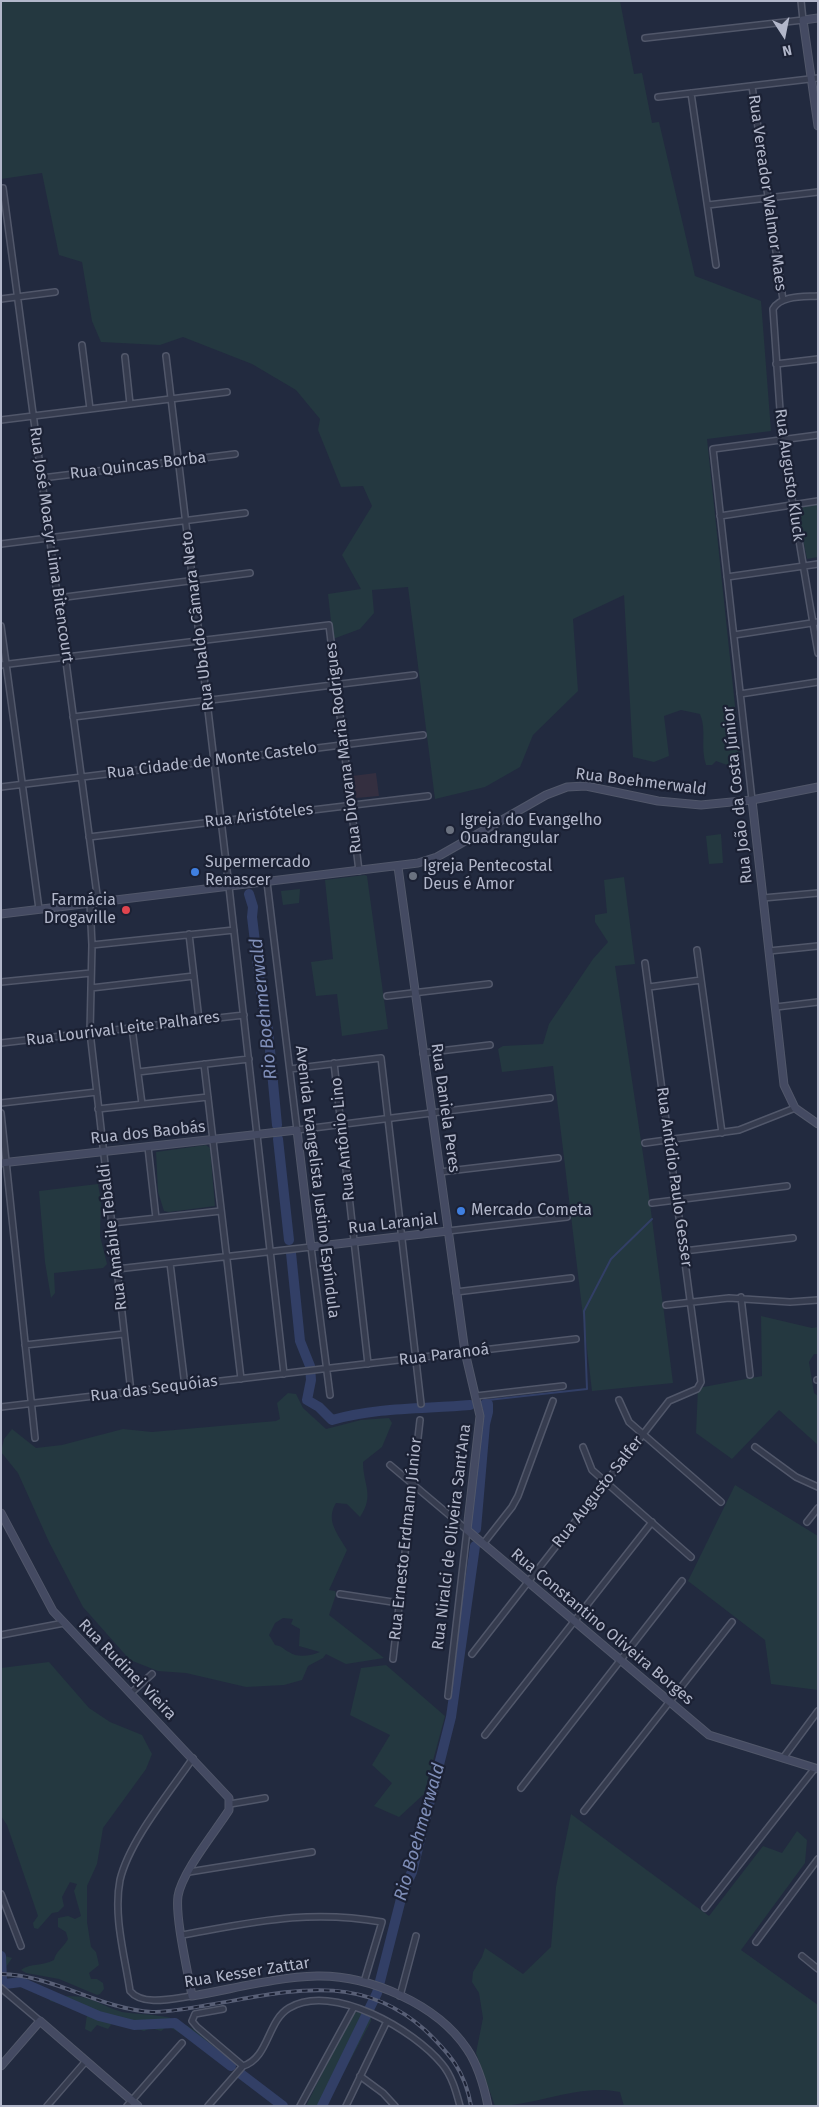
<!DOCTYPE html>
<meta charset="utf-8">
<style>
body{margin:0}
#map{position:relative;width:819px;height:2107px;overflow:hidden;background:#222a3f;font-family:"Fira Sans",sans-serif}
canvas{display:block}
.frame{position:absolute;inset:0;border:2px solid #b2b7ca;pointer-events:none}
.north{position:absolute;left:759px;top:10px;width:50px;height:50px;-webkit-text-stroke:4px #1b2134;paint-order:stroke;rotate:169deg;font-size:14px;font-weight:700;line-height:20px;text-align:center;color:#b2b7ca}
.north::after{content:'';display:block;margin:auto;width:18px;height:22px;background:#b2b7ca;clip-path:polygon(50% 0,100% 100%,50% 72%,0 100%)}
</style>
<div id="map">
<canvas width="819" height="2107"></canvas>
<div class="frame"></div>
<div class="north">N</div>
</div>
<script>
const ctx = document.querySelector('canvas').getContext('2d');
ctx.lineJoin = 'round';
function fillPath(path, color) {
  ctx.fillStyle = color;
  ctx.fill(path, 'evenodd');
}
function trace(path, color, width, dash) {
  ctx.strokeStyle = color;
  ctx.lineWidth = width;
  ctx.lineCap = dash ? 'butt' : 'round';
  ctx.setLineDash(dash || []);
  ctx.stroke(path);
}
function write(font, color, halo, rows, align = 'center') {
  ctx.font = font + ' "Fira Sans",sans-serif';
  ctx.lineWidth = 4.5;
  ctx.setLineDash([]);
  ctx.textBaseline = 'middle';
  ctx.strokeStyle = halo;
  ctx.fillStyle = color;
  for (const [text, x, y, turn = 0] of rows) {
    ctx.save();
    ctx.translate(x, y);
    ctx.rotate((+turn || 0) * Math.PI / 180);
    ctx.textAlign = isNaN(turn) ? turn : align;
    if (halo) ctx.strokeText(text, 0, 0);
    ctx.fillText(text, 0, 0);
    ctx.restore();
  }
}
const medical = new Path2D(`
 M 376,773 L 379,796 L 356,798 L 352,776 Z`);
const green = new Path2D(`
 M 1,1 L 620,1 L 634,74 L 642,73 L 652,123 L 659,122 L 695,276 L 761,301 L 771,431 L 707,439 L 741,763 L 727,765 L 716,761 L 712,765 L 706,765 C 700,747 707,730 700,714 L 681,710 L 664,716 L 669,756 L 654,762 L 633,757 L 624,595 L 573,619 L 578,691 L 533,735 L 520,767 L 485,787 L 435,799 L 408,587 L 372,590 L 374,613 L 360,629 L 333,639 L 328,594 L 361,589 L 342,555 L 372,506 L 363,486 L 341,487 L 318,430 L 320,419 L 296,390 L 252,364 L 183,337 L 160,345 L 101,342 L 92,321 L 82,262 L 59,255 L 42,173 L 1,179 Z
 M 818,504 L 818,557 L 807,559 L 796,506 Z
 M 721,834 L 723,863 L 709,864 L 706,836 Z
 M 365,875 L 367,876 L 388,1029 L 342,1036 L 337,994 L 316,996 L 311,962 L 333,959 L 325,880 Z
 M 624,877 L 635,964 L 615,966 L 648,1188 L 673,1383 L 592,1391 L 553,1066 L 502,1072 L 498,1049 L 503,1046 L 543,1044 L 549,1024 L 593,959 L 608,942 L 595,922 L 595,915 L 607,913 L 604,880 Z
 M 300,889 L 299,903 L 283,905 L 281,891 Z
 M 206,1145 L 210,1148 L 215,1206 L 169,1212 L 164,1211 L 158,1192 L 156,1152 Z
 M 98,1184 L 101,1201 L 100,1236 L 107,1264 L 103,1268 L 54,1273 L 55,1293 L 51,1298 L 45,1262 L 39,1191 Z
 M 761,1316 L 812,1328 L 818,1327 L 818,1354 L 814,1354 L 809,1362 L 814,1393 L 818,1396 L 818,1445 L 779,1410 L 732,1459 L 696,1433 L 698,1388 L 762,1376 Z
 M 288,1393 L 296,1394 L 303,1408 L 326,1429 L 361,1420 L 389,1418 L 392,1423 L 382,1447 L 363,1462 C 363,1485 375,1495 360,1517 L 347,1504 L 336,1503 C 325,1521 338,1534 347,1550 L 329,1590 L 335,1591 L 336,1594 L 329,1615 L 384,1658 L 346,1664 L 326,1654 L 323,1658 L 308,1666 L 302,1680 L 284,1685 L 246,1687 L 186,1673 L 158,1671 L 130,1660 L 83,1607 L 49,1542 L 18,1473 L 1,1452 L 4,1439 L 12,1429 L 36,1448 L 62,1445 L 123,1429 L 152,1432 L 276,1421 L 280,1419 L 277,1403 ZM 283,1618 L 293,1619 L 291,1624 L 300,1629 L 299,1646 L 320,1652 C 311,1656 297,1658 289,1652 C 283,1649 282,1646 275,1645 L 269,1635 L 275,1623 Z
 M 735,1485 L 818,1536 L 818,1690 L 771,1684 L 765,1640 L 688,1581 Z
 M 49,1662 L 89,1708 L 110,1722 L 142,1735 L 152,1754 L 146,1769 L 103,1828 L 97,1864 L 87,1886 L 87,1922 L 91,1947 L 96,1952 L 99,1965 L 89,1973 L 91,1979 L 97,1979 L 103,1983 L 104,1989 L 100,1994 L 97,1995 L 59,1979 L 26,1973 L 21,1970 C 30,1963 44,1966 54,1960 C 56,1951 64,1947 68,1939 L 66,1932 L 58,1927 L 58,1918 L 68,1916 L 75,1919 L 81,1916 L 74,1891 L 77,1884 L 70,1882 L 62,1897 L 64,1906 L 58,1912 L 52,1913 L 38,1929 L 34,1928 L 33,1923 L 38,1916 L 7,1825 L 1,1816 L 1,1668 Z
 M 386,1665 L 445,1716 L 424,1794 L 399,1817 L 374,1806 L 392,1783 L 372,1765 L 390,1735 L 350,1715 L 361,1668 Z
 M 571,1814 L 709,1916 L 763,1846 L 782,1853 L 797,1831 L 807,1840 L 805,1863 L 741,1950 L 818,2005 L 818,2106 L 624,2106 L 620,2092 C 579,2083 537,2106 495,2106 L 476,2053 L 483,2018 L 479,1993 L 472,1982 L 473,1972 L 482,1957 L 485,1948 L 523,1974 L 551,1947 L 556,1887 Z
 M 5,1956 L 12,1958 L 4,1970 L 1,1970 L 1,1957 Z
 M 56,1994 C 65,1998 73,1995 82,1997 C 96,2000 108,2008 122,2012 C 135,2014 147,2014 160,2016 C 186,2018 213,2044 230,2062 L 225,2064 L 200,2045 L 168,2026 L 161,2031 L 151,2028 L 144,2031 L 113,2022 L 108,2029 L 97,2025 L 91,2032 L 85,2029 L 87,2015 L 79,2010 L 73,2010 L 68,2006 L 50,2001 L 50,1997 Z
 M 358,2012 L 371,2018 L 371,2021 L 326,2106 L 306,2106 L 352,2013 Z`);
const stream = new Path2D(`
 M 488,1404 L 488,1400 L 587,1389 L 584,1311 L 611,1259 L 652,1219
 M 1,1979 L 2,1980`);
const river = new Path2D(`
 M 249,894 L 253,907 L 252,917 L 264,1016 L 268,1029 L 277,1125
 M 278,1139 L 289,1240
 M 291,1253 L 300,1341 L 310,1366 L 311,1380 L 307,1400 L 319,1407 L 332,1420 C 377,1407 424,1409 470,1405
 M 476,1529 L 485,1424 L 488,1412 L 488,1404 L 485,1404
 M 1,1956 L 2,1980 L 5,1984 L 21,1982 L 99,2016 L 134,2025 L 175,2023 L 231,2066
 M 241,2074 L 283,2106
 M 322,2106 L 377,1993 L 403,1891 L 412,1872 L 451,1717 L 475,1546`);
const street = new Path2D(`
 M 645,38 L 803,20 L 801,1
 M 752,86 L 783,300
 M 691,93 L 716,265
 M 658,97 L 818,78
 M 3,188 L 98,902
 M 708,205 L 818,192
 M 818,296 C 804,297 781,295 773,309 L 782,439 L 818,653
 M 1,299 L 55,292
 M 82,345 L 90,409
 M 166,356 L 229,887 L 284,1374
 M 125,357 L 130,404
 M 776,364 L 818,359
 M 1,420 L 227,392
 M 42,478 L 235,454
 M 720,516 L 818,501
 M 1,544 L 245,513
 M 727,577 L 818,564
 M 58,598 L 250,573
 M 1,626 L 39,909
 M 734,635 L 818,622
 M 1,665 L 329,625 L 359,871
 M 740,694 L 818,682
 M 73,717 L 414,675
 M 1,787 L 423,735
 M 752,800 L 713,449 L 818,435
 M 89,837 L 428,796
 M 267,882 L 297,1130 L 550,1098
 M 763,898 L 818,893
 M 90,903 L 92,945 L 90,1032 L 131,1392
 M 189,934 L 199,1020
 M 92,945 L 234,930
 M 697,950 L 722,1133
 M 769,951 L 818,946
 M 1,982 L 91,973
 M 649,987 L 701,980
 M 91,988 L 194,976
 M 387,996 L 489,984
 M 776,1007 L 818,1002
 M 132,1028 L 142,1104
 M 1,1043 L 244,1015
 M 423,1053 L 490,1045
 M 334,1063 L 368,1364
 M 204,1064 L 241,1379
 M 290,1069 L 381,1058 L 421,1404
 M 138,1072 L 249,1059
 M 1,1103 L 97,1092
 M 98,1109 L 208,1097
 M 1,1113 L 35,1438
 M 645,1143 L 739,1130 L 795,1108
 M 148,1147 L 156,1218
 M 440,1172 L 558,1158
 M 652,1203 L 787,1186
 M 112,1223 L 221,1211
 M 448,1231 L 567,1217
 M 684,1251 L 793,1238
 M 170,1263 L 185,1386
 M 117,1269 L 311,1247 L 330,1395
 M 456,1292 L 571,1278
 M 741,1297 L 750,1375
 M 666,1305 L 729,1298 L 790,1302 L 818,1300
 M 25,1345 L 124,1334
 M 817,1380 L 818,1380
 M 476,1396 L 563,1386
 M 619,1400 L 629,1422 L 721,1502
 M 1,1407 L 576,1339
 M 583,1447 L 592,1470 L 691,1557
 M 755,1447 L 796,1477 L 818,1487
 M 390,1465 L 467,1530 L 448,1696
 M 807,1522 L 818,1508
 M 483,1544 L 512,1507 L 518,1496 L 553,1401
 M 340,1594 L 399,1603
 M 1,1635 L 64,1623
 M 472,1654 L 669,1401 L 697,1389 L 701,1382 L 645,963
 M 393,1659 L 420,1420
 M 131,1693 L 152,1674
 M 485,1735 L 652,1522
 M 783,1758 L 818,1711
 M 521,1788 L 682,1581
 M 230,1804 L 265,1798
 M 584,1811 L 732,1622
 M 189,1872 L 312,1852
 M 1,1894 L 21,1946
 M 705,1908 L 815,1768
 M 182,1935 C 255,1922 308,1909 382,1922 L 364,1982
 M 756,1942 L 818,1859
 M 802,1956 L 818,1969
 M 1,1988 L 40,2021
 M 192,1996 C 175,1998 143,2007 130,1991 C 125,1957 113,1916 120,1880 C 129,1841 170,1792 193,1758
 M 400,1996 L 416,1936
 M 223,2009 L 195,2014 L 192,2021 L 197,2027 L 243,2066
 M 243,2066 C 269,2058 267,2021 289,2008 C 333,1982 414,2030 442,2064 C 452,2076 456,2091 460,2106
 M 360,2076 L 383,2093 L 395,2106
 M 47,2106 L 86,2061
 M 127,2106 L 182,2043
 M 208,2106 L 243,2066
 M 300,2106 L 354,2007
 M 346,2106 L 387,2021`);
const secondary = new Path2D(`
 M 818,18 L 803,20 L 818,126
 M 752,800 L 784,1085 L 795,1108 L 818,1124
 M 398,867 L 465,1352 L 480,1416 L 467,1530 L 709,1735 L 818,1769
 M 1,914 L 418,863 L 437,857 L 546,795 L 567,787 L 586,786 L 658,801 L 701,805 L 752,800 L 818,787
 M 1,1163 L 297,1130 L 311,1247 L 448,1231
 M 1,1513 L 53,1611 L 229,1798 L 229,1810 C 215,1832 182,1872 178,1896 C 175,1918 188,1972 192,1996 C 233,1989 276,1977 317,1976 C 369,1975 437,2004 467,2049 C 478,2065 484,2086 488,2106
 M 1,2066 L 40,2021 L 138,2106`);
const rail = new Path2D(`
 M 1,1974 C 53,1975 100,2009 152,2012 C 171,2012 190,2008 208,2005 C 287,1992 358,1970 425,2030 C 450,2054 465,2071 471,2106`);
const markers = [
 [450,830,5,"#6b7280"],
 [195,872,5,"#3f7fe0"],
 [413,876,5,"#6b7280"],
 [126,910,5,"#e0444e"],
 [461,1211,5,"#3f7fe0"]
];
const streetNames = [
 ["Rua Vereador Walmor Maes",767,193,82],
 ["Rua Quincas Borba",138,466,-7],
 ["Rua Augusto Kluck",789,475,82],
 ["Rua José Moacyr Lima Bitencourt",51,545,82],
 ["Rua Ubaldo Câmara Neto",198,621,-97],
 ["Rua Diovana Maria Rodrigues",344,748,-97],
 ["Rua Cidade de Monte Castelo",212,761,-7],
 ["Rua Boehmerwald",641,782,7],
 ["Rua João da Costa Júnior",738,795,-96],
 ["Rua Aristóteles",259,816,-7],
 ["Rua Lourival Leite Palhares",123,1029,-7],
 ["Rua Daniela Peres",445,1108,82],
 ["Rua dos Baobás",148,1133,-6],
 ["Rua Antônio Lino",343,1139,-96],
 ["Rua Antídio Paulo Gesser",674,1177,82],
 ["Avenida Evangelista Justino Espíndula",317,1182,83],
 ["Rua Laranjal",393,1224,-6],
 ["Rua Amábile Tebaldi",113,1237,-97],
 ["Rua Paranoá",444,1355,-7],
 ["Rua das Sequóias",154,1389,-7],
 ["Rua Augusto Salfer",598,1492,-52],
 ["Rua Niralci de Oliveira Sant'Ana",452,1537,-83],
 ["Rua Ernesto Erdmann Júnior",406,1539,-84],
 ["Rua Constantino Oliveira Borges",602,1627,40],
 ["Rua Rudinei Vieira",127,1670,46],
 ["Rua Kesser Zattar",247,1973,-9]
];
const poiNames = [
 ["Igreja do Evangelho",460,821],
 ["Quadrangular",460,839],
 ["Supermercado",205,863],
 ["Renascer",205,881],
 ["Igreja Pentecostal",423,867],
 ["Deus é Amor",423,885],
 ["Farmácia",116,901,"right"],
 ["Drogaville",116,919,"right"],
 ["Mercado Cometa",471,1211]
];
const waterNames = [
 ["Rio Boehmerwald",264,1009,-96],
 ["Rio Boehmerwald",420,1832,-74]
];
fillPath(medical, '#342f40');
fillPath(green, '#243840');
trace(stream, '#323f66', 2);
trace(river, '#323f66', 10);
trace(street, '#51576a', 8);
trace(secondary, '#51576a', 9);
trace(street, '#363c4f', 5);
trace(secondary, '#444a62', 7);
trace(rail, '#585f76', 4);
trace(rail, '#1b2134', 2, [5.5]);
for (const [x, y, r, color] of markers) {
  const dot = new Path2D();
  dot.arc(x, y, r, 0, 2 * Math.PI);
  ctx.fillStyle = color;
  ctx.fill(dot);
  trace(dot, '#1b2134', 2);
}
write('16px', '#b2b7ca', '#1b2134', streetNames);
write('16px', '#b2b7ca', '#1b2134', poiNames, 'left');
write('italic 18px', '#7f8eb8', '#1b2134', waterNames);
</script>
